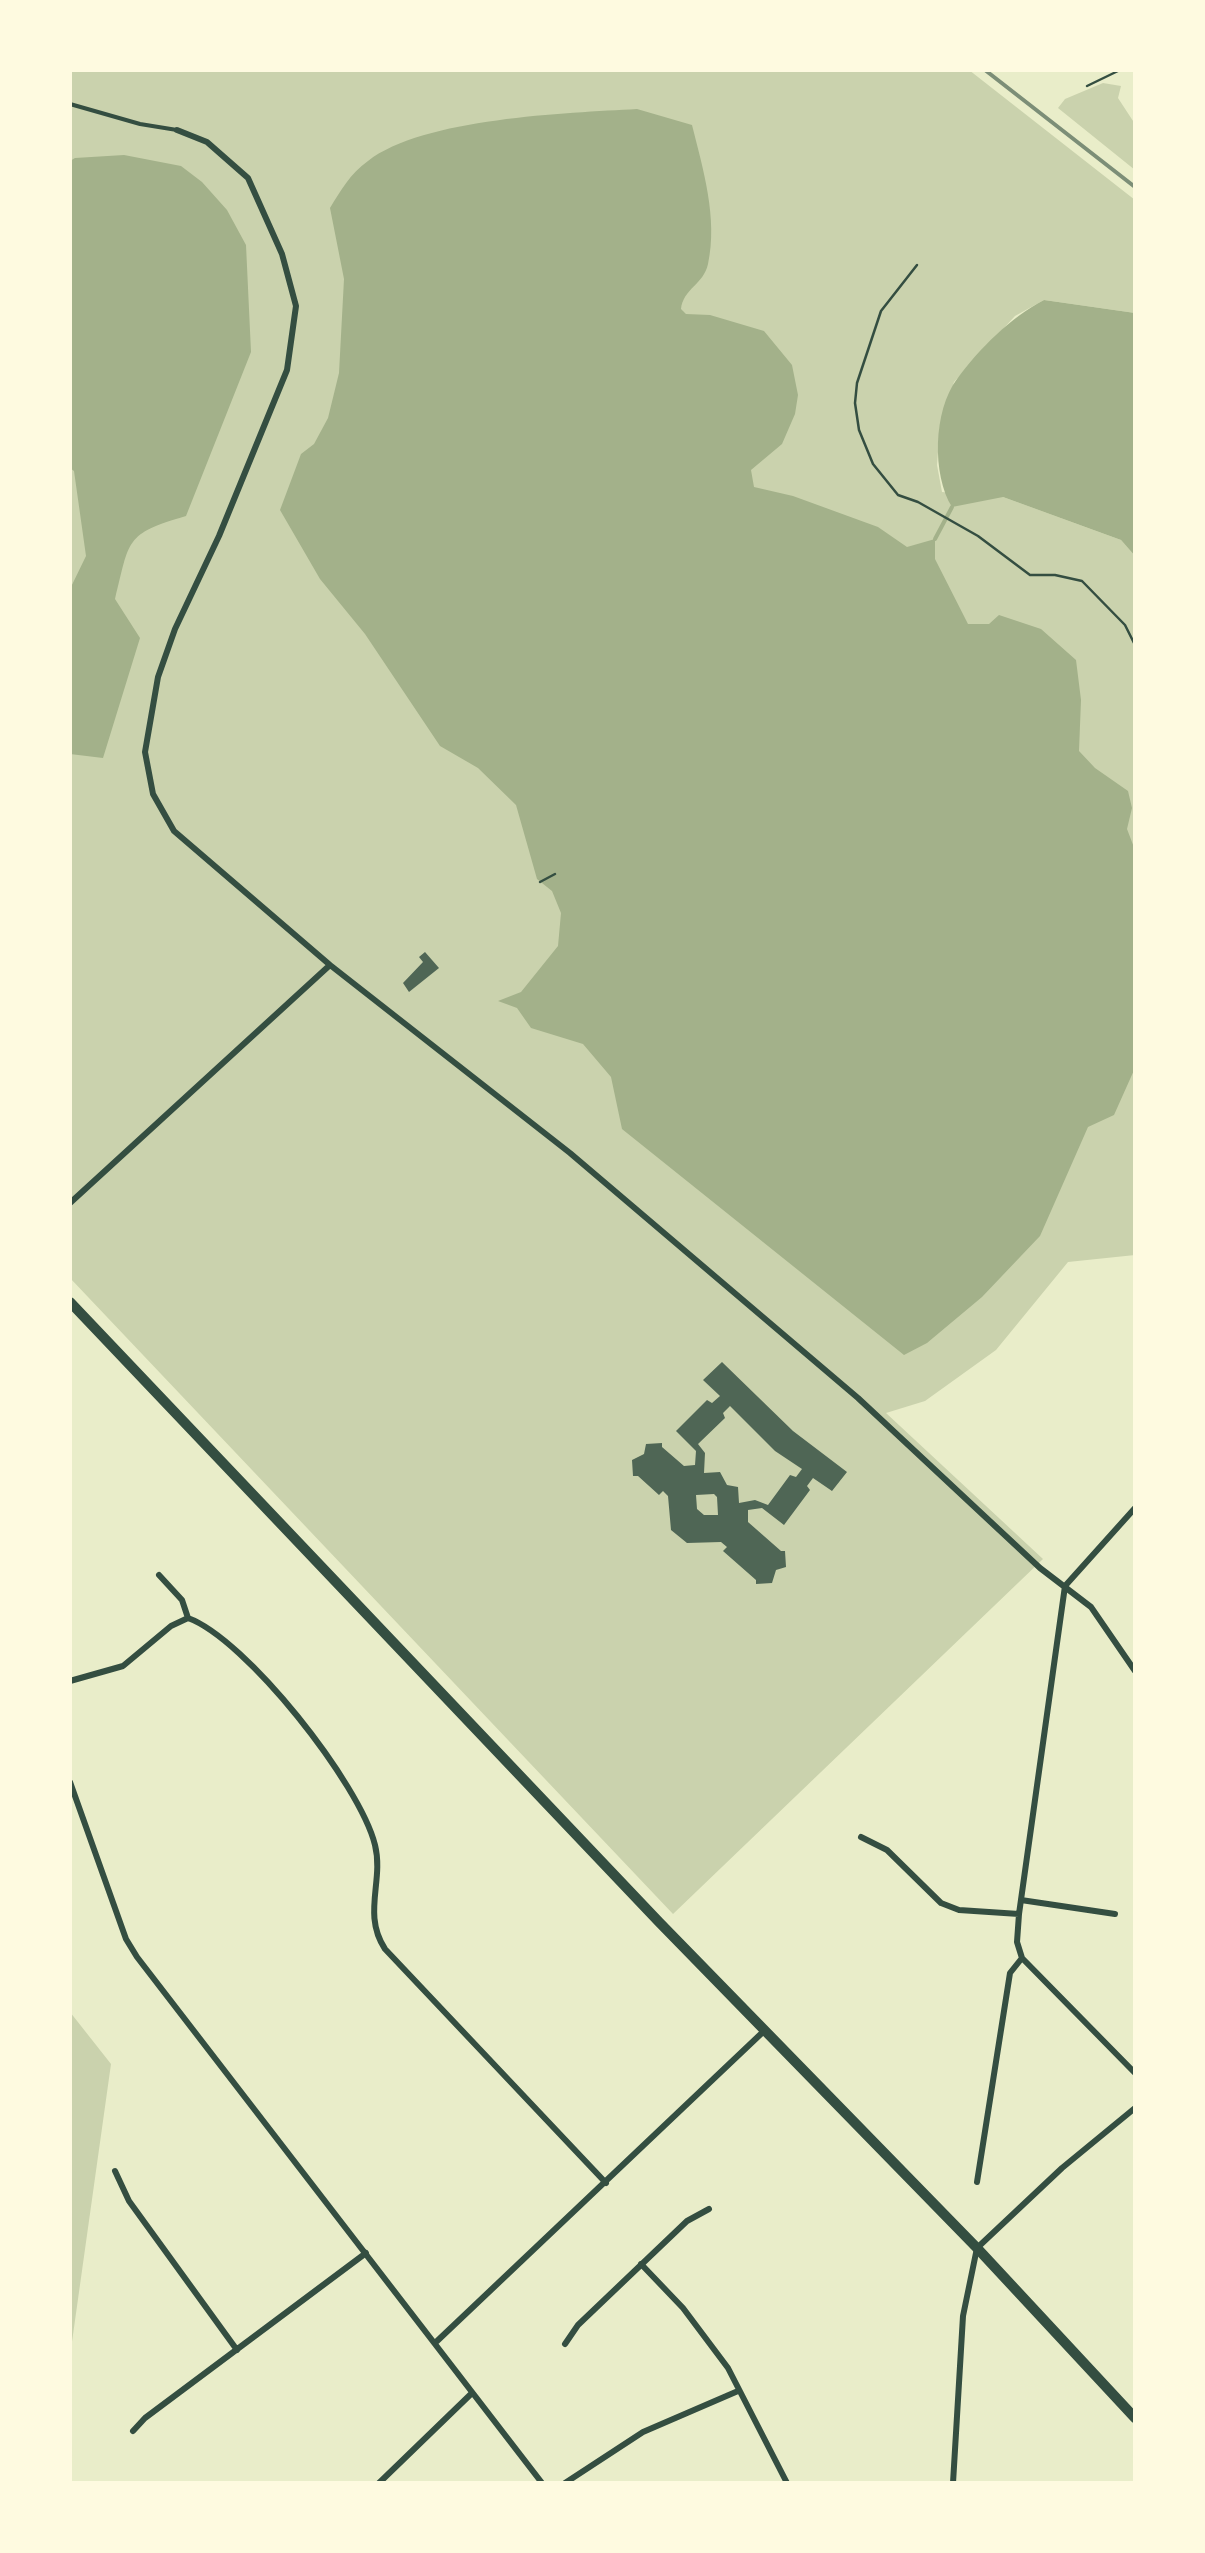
<!DOCTYPE html>
<style>
body{margin:0}
#map{position:relative;width:1205px;height:2553px;overflow:hidden;background:#e9edc9;font-family:"Public Sans",sans-serif}
canvas{display:block}
.frame{position:absolute;inset:0;border:72px solid #fefae0;pointer-events:none}
</style>
<div id="map">
<canvas width="1205" height="2553"></canvas>
<div class="frame"></div>
</div>
<script>
const ctx = document.querySelector('canvas').getContext('2d');
ctx.lineJoin = 'round';
function fillPath(path, color) {
  ctx.fillStyle = color;
  ctx.fill(path, 'evenodd');
}
function trace(path, color, width, dash) {
  ctx.strokeStyle = color;
  ctx.lineWidth = width;
  ctx.lineCap = dash ? 'butt' : 'round';
  ctx.setLineDash(dash || []);
  ctx.stroke(path);
}
const green = new Path2D(`
 M 70,70 L 969,70 L 1135,200 L 1135,313 L 1044,300 L 1015,316 L 954,382 L 940,425 L 937,465 L 942,492 L 1003,497 L 1121,540 L 1135,556 L 1135,1255 L 1068,1262 L 996,1350 L 925,1401 L 886,1413 L 1043,1559 L 673,1914 L 70,1278 Z
 M 1103,83 L 1121,86 L 1118,98 L 1135,124 L 1135,170 L 1058,108 L 1065,99 Z
 M 70,2012 L 111,2064 L 70,2356 Z`);
const water = new Path2D(`
 M 637,109 L 692,125 C 703,169 718,218 708,264 C 704,284 683,289 681,309 L 686,314 L 710,315 L 764,331 L 792,365 L 798,395 L 795,414 L 782,444 L 751,470 L 754,487 L 793,496 L 878,527 L 907,547 L 935,539 L 935,559 L 968,624 L 989,624 L 999,615 L 1041,629 L 1076,660 L 1081,700 L 1079,751 L 1095,768 L 1128,791 L 1132,808 L 1127,829 L 1135,850 L 1135,1068 L 1114,1115 L 1088,1127 L 1040,1236 L 982,1297 L 927,1343 L 904,1355 L 622,1129 L 611,1077 L 583,1044 L 531,1028 L 517,1008 L 498,1001 L 521,992 L 558,946 L 561,913 L 552,891 L 537,879 L 516,805 L 478,768 L 440,746 L 365,634 L 320,579 L 280,510 L 301,454 L 314,444 L 328,418 L 339,373 L 344,279 L 330,208 C 341,190 350,174 368,161 C 423,118 567,113 637,109 Z
 M 124,155 L 181,166 L 202,182 L 227,210 L 246,245 L 251,352 L 186,516 C 124,534 130,540 115,599 L 140,638 L 103,758 L 70,754 L 70,589 L 86,556 L 74,471 L 70,468 L 70,161 L 75,158 Z
 M 1044,300 L 1135,313 L 1135,556 L 1121,540 L 1003,497 L 952,507 C 932,475 933,411 957,379 C 980,348 1010,318 1044,300 Z`);
const stream = new Path2D(`
 M 935,539 L 952,507`);
const building = new Path2D(`
 M 425,952 L 439,968 L 409,992 L 403,983 L 423,962 L 419,957 Z
 M 722,1362 L 793,1431 L 847,1472 L 832,1491 L 813,1478 L 807,1486 L 810,1490 L 784,1525 L 762,1508 L 748,1510 L 748,1522 L 781,1551 L 785,1551 L 786,1567 L 776,1570 L 772,1583 L 756,1584 L 756,1580 L 723,1551 L 727,1547 L 721,1542 L 687,1543 L 671,1530 L 668,1496 L 663,1491 L 659,1495 L 638,1476 L 633,1476 L 632,1460 L 644,1454 L 646,1444 L 662,1443 L 662,1447 L 684,1466 L 695,1465 L 696,1451 L 676,1431 L 707,1400 L 712,1403 L 720,1396 L 703,1380 ZM 730,1406 L 775,1451 L 802,1469 L 796,1477 L 790,1475 L 768,1505 L 755,1500 L 739,1503 L 738,1487 L 727,1485 L 720,1472 L 704,1473 L 705,1453 L 698,1444 L 725,1418 L 723,1413 ZM 714,1494 L 717,1497 L 718,1515 L 704,1515 L 697,1509 L 696,1495 Z`);
const path = new Path2D(`
 M 1087,86 L 1120,70
 M 917,265 L 881,311 L 857,383 L 855,403 L 859,430 L 873,464 L 898,495 L 918,502 L 978,536 L 1030,575 L 1055,575 L 1082,581 L 1125,625 L 1135,645
 M 540,882 L 555,874`);
const service = new Path2D(`
 M 70,104 L 140,124 L 177,130`);
const minor = new Path2D(`
 M 177,130 L 207,142 L 248,178 L 282,254 L 296,306 L 287,370 L 219,536 L 175,629 L 158,677 L 145,752 L 153,794 L 174,831 L 330,965 L 570,1153 L 858,1398 L 1040,1568 L 1091,1607 L 1135,1671
 M 70,1203 L 330,965
 M 159,1575 L 182,1600 L 188,1618
 M 70,1681 L 123,1666 L 171,1626 L 188,1618 C 246,1639 360,1784 375,1845 C 384,1881 362,1914 385,1949 L 606,2183
 M 70,1782 L 126,1939 L 137,1957 L 542,2483
 M 861,1837 L 887,1850 L 941,1903 L 959,1910 L 1019,1914
 M 1021,1900 L 1115,1914
 M 1022,1958 L 1135,2073
 M 115,2171 L 129,2201 L 237,2350
 M 977,2182 L 1010,1973 L 1022,1958 L 1017,1942 L 1019,1914 L 1065,1586 L 1135,1508
 M 641,2264 L 683,2308 L 728,2368 L 787,2483
 M 435,2343 L 764,2031
 M 565,2344 L 578,2325 L 687,2221 L 709,2209
 M 133,2431 L 145,2418 L 366,2253
 M 379,2483 L 472,2393
 M 565,2483 L 643,2432 L 738,2391
 M 953,2483 L 963,2316 L 977,2248 L 1062,2168 L 1135,2108`);
const secondary = new Path2D(`
 M 70,1302 L 659,1922 L 977,2248 L 1135,2418`);
const rail = new Path2D(`
 M 985,70 L 1135,187`);
fillPath(green, '#cad2ad');
fillPath(water, '#a3b18a');
trace(stream, '#a3b18a', 4);
fillPath(building, '#4f6655');
trace(path, '#344e41', 2.5);
trace(service, '#344e41', 4);
trace(minor, '#344e41', 6);
trace(secondary, '#344e41', 10);
trace(rail, '#7c8e77', 4);
</script>
